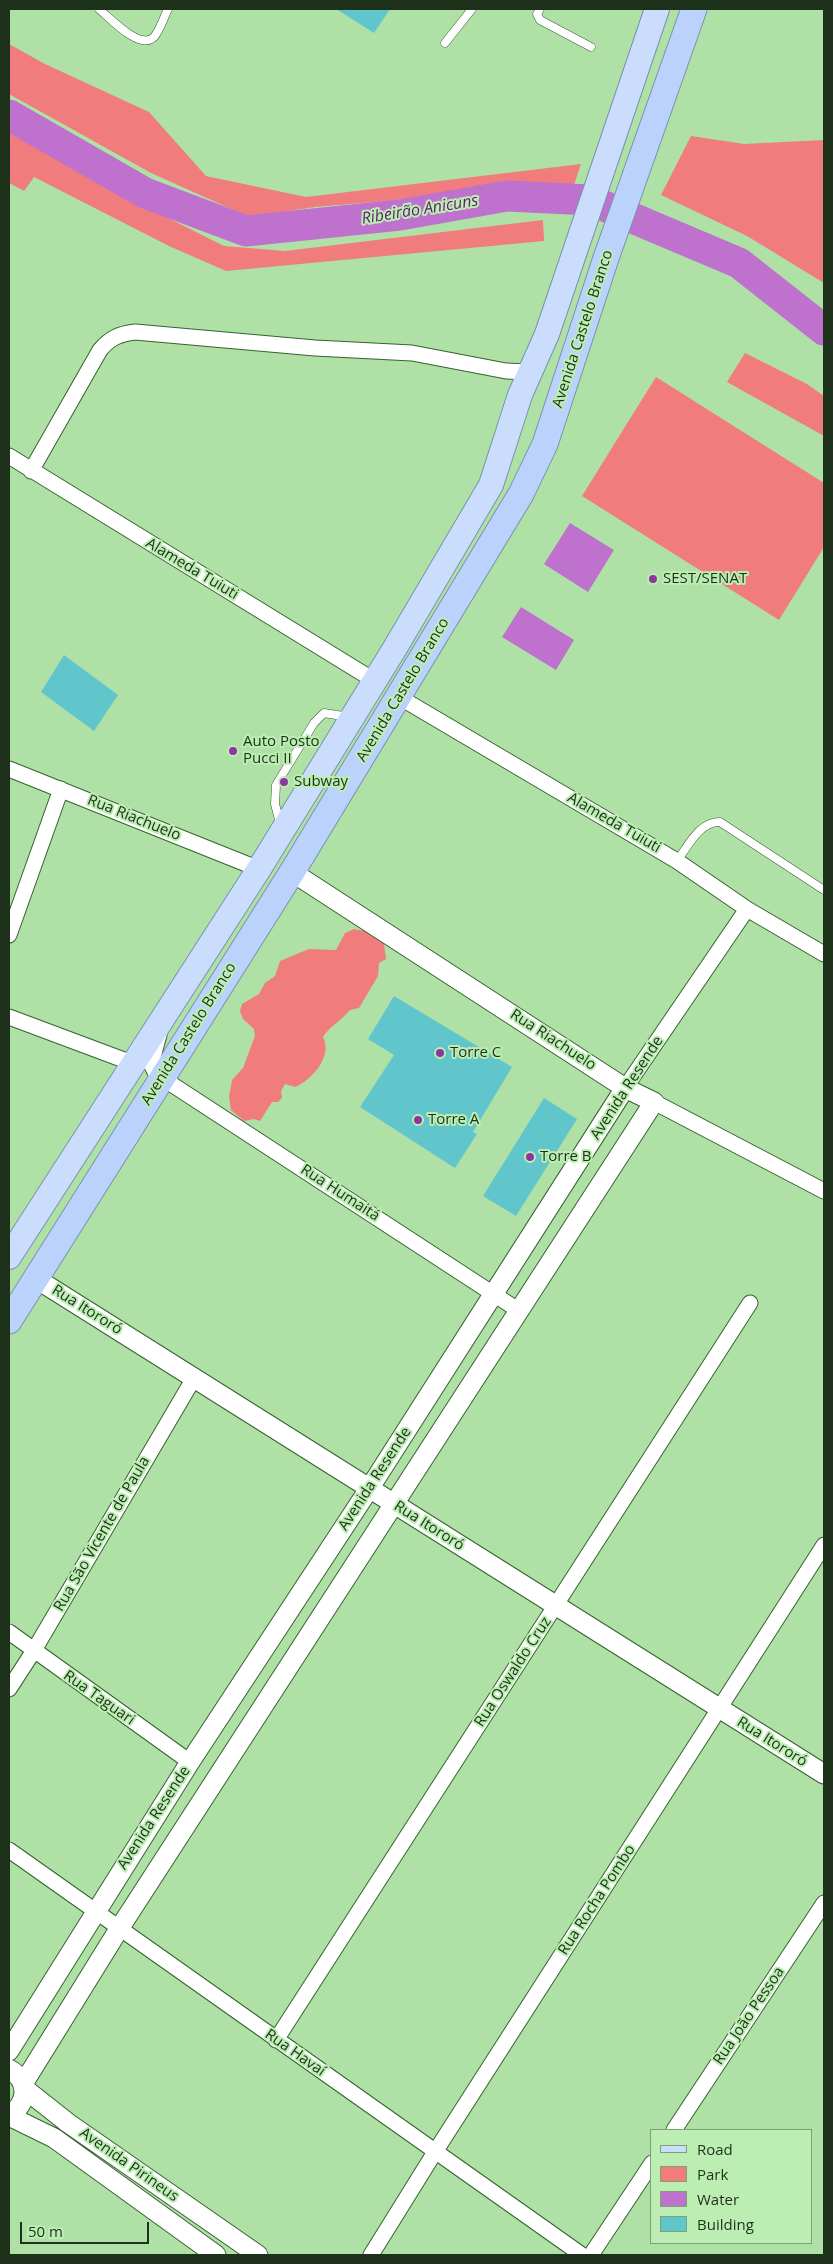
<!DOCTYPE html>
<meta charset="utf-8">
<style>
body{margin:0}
#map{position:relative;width:833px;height:2264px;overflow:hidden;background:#afe1a7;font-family:"Open Sans",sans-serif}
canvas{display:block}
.frame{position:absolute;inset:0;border:10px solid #1d3019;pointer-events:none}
.legend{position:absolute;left:650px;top:2129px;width:162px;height:115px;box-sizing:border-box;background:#bceeb3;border:1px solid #7ca275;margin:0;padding:6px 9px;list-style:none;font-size:15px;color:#1d3019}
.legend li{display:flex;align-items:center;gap:10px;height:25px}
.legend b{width:25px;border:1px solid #7ca275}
.scale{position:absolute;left:20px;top:2222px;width:129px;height:22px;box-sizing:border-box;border:2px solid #1d3019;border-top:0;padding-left:6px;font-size:15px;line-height:18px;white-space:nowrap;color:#1d3019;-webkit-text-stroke:4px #bceeb3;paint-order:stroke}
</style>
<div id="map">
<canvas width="833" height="2264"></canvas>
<div class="frame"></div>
<ul class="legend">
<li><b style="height:6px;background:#cbddfd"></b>Road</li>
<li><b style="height:14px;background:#f07c7d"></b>Park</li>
<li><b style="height:14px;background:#be72cd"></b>Water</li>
<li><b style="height:14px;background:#61c5cc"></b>Building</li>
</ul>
<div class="scale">50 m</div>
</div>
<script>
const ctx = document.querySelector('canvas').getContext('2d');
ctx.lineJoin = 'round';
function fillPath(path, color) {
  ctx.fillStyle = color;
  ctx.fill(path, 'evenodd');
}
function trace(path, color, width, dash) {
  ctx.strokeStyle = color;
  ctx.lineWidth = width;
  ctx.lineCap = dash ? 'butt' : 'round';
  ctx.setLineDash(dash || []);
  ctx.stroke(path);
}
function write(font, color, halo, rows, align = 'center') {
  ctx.font = font + ' "Open Sans",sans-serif';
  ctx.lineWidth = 4;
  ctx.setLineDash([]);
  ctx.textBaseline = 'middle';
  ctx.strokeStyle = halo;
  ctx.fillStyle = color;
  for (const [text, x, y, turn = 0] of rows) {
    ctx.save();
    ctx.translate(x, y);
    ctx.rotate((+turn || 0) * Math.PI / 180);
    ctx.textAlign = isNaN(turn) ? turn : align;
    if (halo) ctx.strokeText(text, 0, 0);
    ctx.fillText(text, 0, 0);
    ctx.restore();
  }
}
const green = new Path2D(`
 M 9,44 L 45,64 L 149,112 L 206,176 L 306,197 L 581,164 L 574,185 L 315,207 L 249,217 L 151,173 L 9,94 Z
 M 9,127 L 132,200 L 224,246 L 285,251 L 543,220 L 544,241 L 226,271 L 169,246 L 34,177 L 24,191 L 9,183 Z
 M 691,136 L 744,144 L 824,140 L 824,283 L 747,236 L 661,195 Z
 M 745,353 L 807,384 L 824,396 L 824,436 L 727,382 Z
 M 656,377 L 824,483 L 824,547 L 779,620 L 582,496 Z
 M 354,929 L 370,932 L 384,944 L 386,959 L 379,963 L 378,976 L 359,1008 L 350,1010 C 342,1020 330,1026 323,1037 C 333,1056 312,1080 295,1087 L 285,1084 L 281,1091 L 282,1098 L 278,1102 L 272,1102 L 260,1121 L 254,1119 L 244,1121 L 231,1110 L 229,1097 L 232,1080 L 243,1068 L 255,1036 L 254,1029 L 243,1019 L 240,1011 L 242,1004 L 259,994 L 265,983 L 275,976 L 280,961 L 309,949 L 336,950 L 345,933 Z`);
const water = new Path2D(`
 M 570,523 L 614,550 L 588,592 L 544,564 Z
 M 521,607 L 574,640 L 556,670 L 502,637 Z`);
const river = new Path2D(`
 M 9,115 L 145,193 L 246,231 L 400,215 L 507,196 L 590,200 L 739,263 L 824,330`);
const building = new Path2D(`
 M 336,9 L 390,9 L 374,33 Z
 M 64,655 L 118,695 L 94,731 L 41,692 Z
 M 394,996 L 512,1067 L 473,1132 L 477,1134 L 455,1168 L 360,1107 L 394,1055 L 368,1039 Z
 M 544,1098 L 577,1119 L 516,1216 L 483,1196 Z`);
const service = new Path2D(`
 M 99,9 C 110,18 140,51 154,37 C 160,30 164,17 168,9
 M 540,9 L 537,14 L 540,20 L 591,47
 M 445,43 L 472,9
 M 280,823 L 275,804 L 276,785 L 314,723 L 324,713 L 349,717
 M 677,861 C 688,846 700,821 720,822 L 824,890`);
const minor = new Path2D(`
 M 9,456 L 375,681
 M 31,471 L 100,350 C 110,338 119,334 135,332 L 315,348 L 412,353 L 506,371 L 530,372
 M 399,697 L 677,861 L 747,909 L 824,954
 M 9,769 L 259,869
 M 9,935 L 61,789
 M 9,1017 L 132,1063
 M 159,1035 L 151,1064 L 156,1074 L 518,1310
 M 625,1088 L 747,909
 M 654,1102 L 824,1191
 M 9,1632 L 190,1762
 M 9,1689 L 33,1652 L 194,1378
 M 9,1850 L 582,2255
 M 276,2040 L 750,1303
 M 674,2130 L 824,1903
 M 371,2255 L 435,2152 L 824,1545
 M 591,2255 L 652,2163`);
const tertiary = new Path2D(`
 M 35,1278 L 824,1774
 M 9,2051 L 190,1762 L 369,1489 L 625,1088
 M 9,2069 C 30,2081 28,2103 9,2116
 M 23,2084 L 119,1929 L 654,1102 L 625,1088 L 292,872
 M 25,2089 L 68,2123 L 258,2255
 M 9,2116 L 54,2138 L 216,2255`);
const primary = new Path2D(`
 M 9,1257 L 259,869 L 395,648 L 491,485 L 520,395 L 547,334 L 657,9`);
const trunk = new Path2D(`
 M 9,1321 L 292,872 L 521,494 L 545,444 L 606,258 L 694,9`);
const markers = [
 [653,579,5,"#8f35a0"],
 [233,751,5,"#8f35a0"],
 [284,782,5,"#8f35a0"],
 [440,1053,5,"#8f35a0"],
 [418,1120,5,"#8f35a0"],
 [530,1157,5,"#8f35a0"]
];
const streetNames = [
 ["Avenida Castelo Branco",583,329,-72],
 ["Alameda Tuiuti",192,569,31],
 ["Avenida Castelo Branco",403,690,-59],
 ["Rua Riachuelo",134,818,22],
 ["Alameda Tuiuti",614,823,30],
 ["Avenida Castelo Branco",189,1034,-58],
 ["Rua Riachuelo",553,1040,33],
 ["Avenida Resende",627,1088,-57],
 ["Rua Humaitá",340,1193,33],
 ["Rua Itororó",87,1310,32],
 ["Avenida Resende",375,1479,-57],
 ["Rua Itororó",429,1526,32],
 ["Rua São Vicente de Paula",102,1534,-60],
 ["Rua Oswaldo Cruz",513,1672,-57],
 ["Rua Taguari",99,1698,35],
 ["Rua Itororó",772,1742,32],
 ["Avenida Resende",154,1818,-57],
 ["Rua Rocha Pombo",597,1900,-57],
 ["Rua João Pessoa",749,2016,-56],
 ["Rua Havaí",295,2053,35],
 ["Avenida Pirineus",129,2165,35]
];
const poiNames = [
 ["SEST/SENAT",663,579],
 ["Auto Posto",243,742],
 ["Pucci II",243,759],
 ["Subway",294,782],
 ["Torre C",450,1053],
 ["Torre A",428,1120],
 ["Torre B",540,1157]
];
const waterNames = [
 ["Ribeirão Anicuns",420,210,-9]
];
fillPath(green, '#f07c7d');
fillPath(water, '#be72cd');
trace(river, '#be72cd', 31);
fillPath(building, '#61c5cc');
trace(service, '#36622f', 9);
trace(minor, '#36622f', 17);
trace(tertiary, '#36622f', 21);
trace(primary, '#7792ad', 26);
trace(trunk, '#7792ad', 27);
trace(service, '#fff', 8);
trace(minor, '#fff', 15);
trace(tertiary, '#fff', 19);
trace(primary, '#cbddfd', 24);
trace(trunk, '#bad2fc', 25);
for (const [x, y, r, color] of markers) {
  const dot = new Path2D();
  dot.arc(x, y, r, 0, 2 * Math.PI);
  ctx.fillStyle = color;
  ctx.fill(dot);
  trace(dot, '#bceeb3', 2);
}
write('15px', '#1d3019', '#bceeb3', streetNames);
write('15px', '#1d3019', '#bceeb3', poiNames, 'left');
write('italic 16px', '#621b6f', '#bceeb3', waterNames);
</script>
